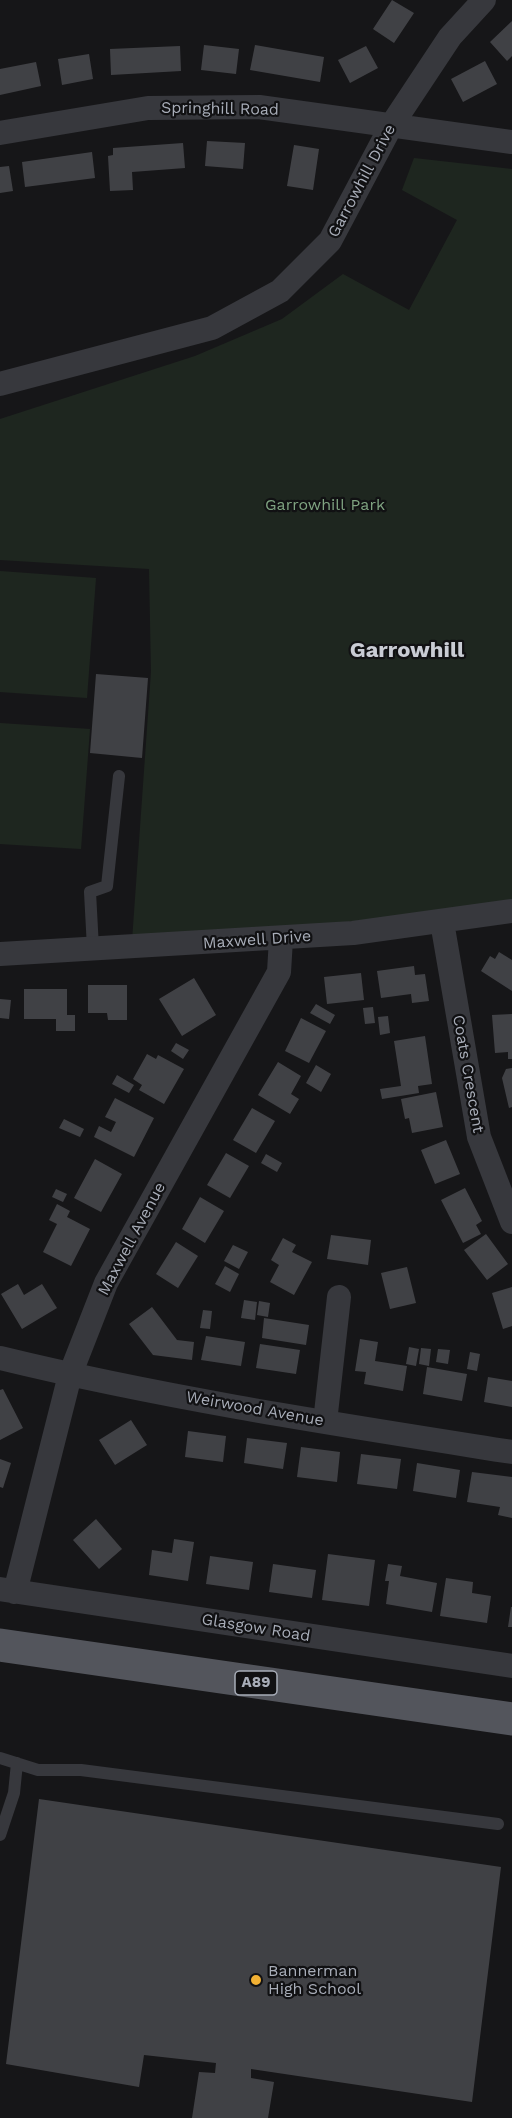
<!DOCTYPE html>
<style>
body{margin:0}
canvas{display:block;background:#161618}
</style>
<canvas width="512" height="2118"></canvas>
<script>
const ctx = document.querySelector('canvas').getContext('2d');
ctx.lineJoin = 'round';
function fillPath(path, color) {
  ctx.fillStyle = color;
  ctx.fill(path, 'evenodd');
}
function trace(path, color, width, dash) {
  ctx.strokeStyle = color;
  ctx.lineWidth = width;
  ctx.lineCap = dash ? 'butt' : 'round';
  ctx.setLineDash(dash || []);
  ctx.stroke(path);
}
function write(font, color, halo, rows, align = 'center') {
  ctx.font = font + ' "Work Sans",sans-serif';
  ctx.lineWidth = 4.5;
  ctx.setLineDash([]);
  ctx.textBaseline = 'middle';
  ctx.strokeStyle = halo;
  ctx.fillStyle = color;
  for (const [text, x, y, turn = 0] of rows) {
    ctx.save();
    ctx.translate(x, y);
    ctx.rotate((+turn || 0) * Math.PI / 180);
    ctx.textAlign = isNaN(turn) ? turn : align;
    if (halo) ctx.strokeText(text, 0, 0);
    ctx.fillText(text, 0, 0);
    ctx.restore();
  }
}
const green = new Path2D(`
 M 414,158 L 512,169 L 512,903 L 446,913 L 132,941 L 151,672 L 149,569 L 0,560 L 0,419 L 195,356 L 282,319 L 343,274 L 409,310 L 457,220 L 402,190 Z
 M 0,571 L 96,578 L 87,698 L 0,692 Z
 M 0,723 L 90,729 L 81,849 L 0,844 Z`);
const building = new Path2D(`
 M 392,0 L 414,13 L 394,43 L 373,29 Z
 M 512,21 L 512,56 L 507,61 L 490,42 Z
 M 204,45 L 239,49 L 236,74 L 201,70 Z
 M 255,45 L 324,57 L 320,82 L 250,70 Z
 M 180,46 L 181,71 L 111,75 L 110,49 Z
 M 366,46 L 378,68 L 350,83 L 338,60 Z
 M 89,54 L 93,79 L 62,85 L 58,59 Z
 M 485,61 L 497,84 L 463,102 L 451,79 Z
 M 36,62 L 41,86 L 0,95 L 0,69 Z
 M 207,141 L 245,143 L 243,169 L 205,166 Z
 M 183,143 L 185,168 L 132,172 L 133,190 L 110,191 L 108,156 L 113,155 L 113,148 Z
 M 294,145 L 319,149 L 313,190 L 287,186 Z
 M 92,152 L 95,178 L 25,187 L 22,162 Z
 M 9,166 L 13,191 L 0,193 L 0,167 Z
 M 96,674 L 148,678 L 142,758 L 90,753 Z
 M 499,952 L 512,960 L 512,991 L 481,971 L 490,956 L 495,959 Z
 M 414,966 L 415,975 L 425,974 L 429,1001 L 412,1003 L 411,994 L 381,998 L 377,971 Z
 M 361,973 L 364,1000 L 327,1004 L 324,977 Z
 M 194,978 L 216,1015 L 182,1036 L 159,999 Z
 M 88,985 L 127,985 L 127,1020 L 108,1020 L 107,1013 L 88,1013 Z
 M 24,989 L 67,989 L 67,1015 L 75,1015 L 75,1031 L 56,1031 L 56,1019 L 24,1019 Z
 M 0,999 L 11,1000 L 9,1019 L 0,1018 Z
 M 316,1004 L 335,1015 L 330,1024 L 310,1013 Z
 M 373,1007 L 375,1023 L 365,1024 L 363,1008 Z
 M 512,1014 L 512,1059 L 508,1059 L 508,1052 L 495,1053 L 492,1015 Z
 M 388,1016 L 390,1033 L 380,1035 L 378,1017 Z
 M 301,1018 L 326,1031 L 309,1063 L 285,1051 Z
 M 425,1036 L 432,1084 L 418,1086 L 419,1093 L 382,1099 L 380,1089 L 401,1086 L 394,1041 Z
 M 176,1043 L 189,1050 L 183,1059 L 171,1051 Z
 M 147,1054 L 156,1059 L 158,1055 L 184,1069 L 164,1104 L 139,1090 L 142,1085 L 133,1079 Z
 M 278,1062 L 301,1076 L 291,1094 L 299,1099 L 290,1114 L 258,1095 Z
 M 316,1065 L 331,1074 L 321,1092 L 306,1083 Z
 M 512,1068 L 512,1107 L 509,1108 L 502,1078 L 506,1069 Z
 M 117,1075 L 134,1085 L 129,1093 L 112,1084 Z
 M 436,1092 L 443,1127 L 412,1133 L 409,1118 L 405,1119 L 401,1099 Z
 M 115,1098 L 154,1118 L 134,1157 L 94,1137 L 99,1126 L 111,1132 L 116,1122 L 105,1117 Z
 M 252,1108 L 275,1121 L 256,1153 L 233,1140 Z
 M 64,1119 L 84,1129 L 80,1137 L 59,1128 Z
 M 446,1140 L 460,1174 L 435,1184 L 421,1150 Z
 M 226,1153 L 249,1166 L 230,1198 L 207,1185 Z
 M 266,1154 L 282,1163 L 277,1172 L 261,1163 Z
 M 95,1159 L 122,1174 L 101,1212 L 74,1198 Z
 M 465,1188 L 482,1221 L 476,1225 L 481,1234 L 463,1243 L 441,1200 Z
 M 56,1189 L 67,1194 L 63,1202 L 52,1197 Z
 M 200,1197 L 224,1211 L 205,1243 L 182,1229 Z
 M 57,1204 L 70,1211 L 67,1217 L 90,1229 L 71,1266 L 43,1252 L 57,1224 L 49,1220 Z
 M 486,1234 L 508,1264 L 487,1280 L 464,1250 Z
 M 331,1235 L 371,1240 L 368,1265 L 327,1259 Z
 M 283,1238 L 296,1245 L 292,1252 L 312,1262 L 294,1295 L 270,1282 L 279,1265 L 271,1260 Z
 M 176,1242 L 198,1256 L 178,1288 L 156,1274 Z
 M 233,1245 L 248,1252 L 239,1269 L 224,1261 Z
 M 225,1266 L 239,1274 L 230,1292 L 215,1284 Z
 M 407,1267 L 416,1303 L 390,1309 L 381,1273 Z
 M 18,1284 L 24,1295 L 42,1284 L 57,1308 L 22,1329 L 1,1294 Z
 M 512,1287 L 512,1326 L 503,1329 L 492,1293 Z
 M 244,1300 L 257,1302 L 255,1320 L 241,1318 Z
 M 259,1301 L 270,1303 L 268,1317 L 257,1315 Z
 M 152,1307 L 177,1340 L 194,1342 L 192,1360 L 153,1355 L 129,1324 Z
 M 203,1310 L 212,1311 L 210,1329 L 200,1328 Z
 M 264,1318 L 309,1325 L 306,1345 L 262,1338 Z
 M 206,1336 L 245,1342 L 241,1366 L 201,1360 Z
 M 360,1339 L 378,1342 L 375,1361 L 407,1366 L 403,1391 L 364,1384 L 366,1372 L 355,1371 Z
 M 260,1344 L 300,1350 L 296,1374 L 256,1368 Z
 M 409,1347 L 419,1349 L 416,1366 L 406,1364 Z
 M 421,1348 L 431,1349 L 429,1366 L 419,1364 Z
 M 438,1349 L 450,1350 L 448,1364 L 436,1362 Z
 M 470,1352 L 480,1354 L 477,1371 L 467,1369 Z
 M 427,1367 L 467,1374 L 462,1401 L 423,1394 Z
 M 488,1377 L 512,1381 L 512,1407 L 484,1402 Z
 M 3,1389 L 23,1428 L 0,1440 L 0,1390 Z
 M 131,1420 L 147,1445 L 115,1465 L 99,1440 Z
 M 188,1431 L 226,1436 L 223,1462 L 185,1457 Z
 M 247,1438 L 287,1443 L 283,1469 L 244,1463 Z
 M 301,1447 L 340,1452 L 337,1482 L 297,1477 Z
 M 361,1454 L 401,1459 L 397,1489 L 357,1484 Z
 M 0,1459 L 11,1463 L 3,1488 L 0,1487 Z
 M 417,1463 L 460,1470 L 456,1498 L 413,1491 Z
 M 472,1472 L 512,1477 L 512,1518 L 498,1515 L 500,1507 L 467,1502 Z
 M 96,1519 L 122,1549 L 99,1569 L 73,1540 Z
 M 174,1539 L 194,1542 L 188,1581 L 149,1575 L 152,1550 L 172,1553 Z
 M 328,1554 L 375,1560 L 369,1606 L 322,1600 Z
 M 210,1556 L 253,1562 L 249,1590 L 206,1584 Z
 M 273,1564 L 316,1570 L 312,1598 L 269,1592 Z
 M 388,1564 L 402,1566 L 400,1576 L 437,1583 L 432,1612 L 386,1604 L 389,1581 L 385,1581 Z
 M 446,1578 L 473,1582 L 472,1593 L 491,1596 L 487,1623 L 440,1616 Z
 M 511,1607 L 512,1607 L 512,1627 L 508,1627 Z
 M 39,1799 L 501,1867 L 472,2102 L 251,2069 L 251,2078 L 274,2082 L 268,2118 L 192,2118 L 199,2072 L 215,2073 L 216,2063 L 144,2055 L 139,2087 L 6,2064 Z`);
const lane = new Path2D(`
 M 93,948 L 90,892 L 107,886 L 119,776
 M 0,1758 L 38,1770 L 81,1770 L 498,1824
 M 0,1835 L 14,1793 L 17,1763`);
const street = new Path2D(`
 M 0,133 L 148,108 L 259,107 L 512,142
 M 0,384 L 212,328 L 280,291 L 330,241 L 391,126 L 450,37 L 484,0
 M 442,922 L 479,1137 L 512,1222
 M 0,954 L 353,933 L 512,911
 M 0,1358 C 168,1399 341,1425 512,1452
 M 325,1422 L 339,1297
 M 0,1589 L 512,1666
 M 15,1592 L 70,1375 L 106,1283 L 279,972 L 281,939`);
const primary = new Path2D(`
 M 0,1645 L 512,1719`);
const markers = [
 [256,1980,6,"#f2b134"]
];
const shields = [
 [256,1683,42]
];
const shieldNames = [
 ["A89",256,1683]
];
const streetNames = [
 ["Springhill Road",220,109,1],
 ["Garrowhill Drive",362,181,-62],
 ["Maxwell Drive",257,940,-4],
 ["Coats Crescent",468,1074,80],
 ["Maxwell Avenue",132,1239,-62],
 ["Weirwood Avenue",255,1409,10],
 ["Glasgow Road",256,1628,9]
];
const parkNames = [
 ["Garrowhill Park",325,505]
];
const poiNames = [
 ["Bannerman",268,1971],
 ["High School",268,1989]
];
const districtNames = [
 ["Garrowhill",407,651]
];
fillPath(green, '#1e261f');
fillPath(building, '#404145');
trace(lane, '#37383d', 12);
trace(street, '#37383d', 24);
trace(primary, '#53555c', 33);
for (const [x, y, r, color] of markers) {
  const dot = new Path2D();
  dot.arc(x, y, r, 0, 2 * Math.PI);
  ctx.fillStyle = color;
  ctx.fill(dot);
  trace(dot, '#111113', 2);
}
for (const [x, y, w] of shields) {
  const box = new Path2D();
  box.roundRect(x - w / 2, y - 12, w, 24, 4.5);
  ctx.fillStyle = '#111113';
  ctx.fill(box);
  trace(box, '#a8adb8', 1.5);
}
write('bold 15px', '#a8adb8', null, shieldNames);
write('16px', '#a8adb8', '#111113', streetNames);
write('16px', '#7fa381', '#111113', parkNames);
write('16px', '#a8adb8', '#111113', poiNames, 'left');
write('bold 22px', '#c9ccd4', '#111113', districtNames);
</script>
